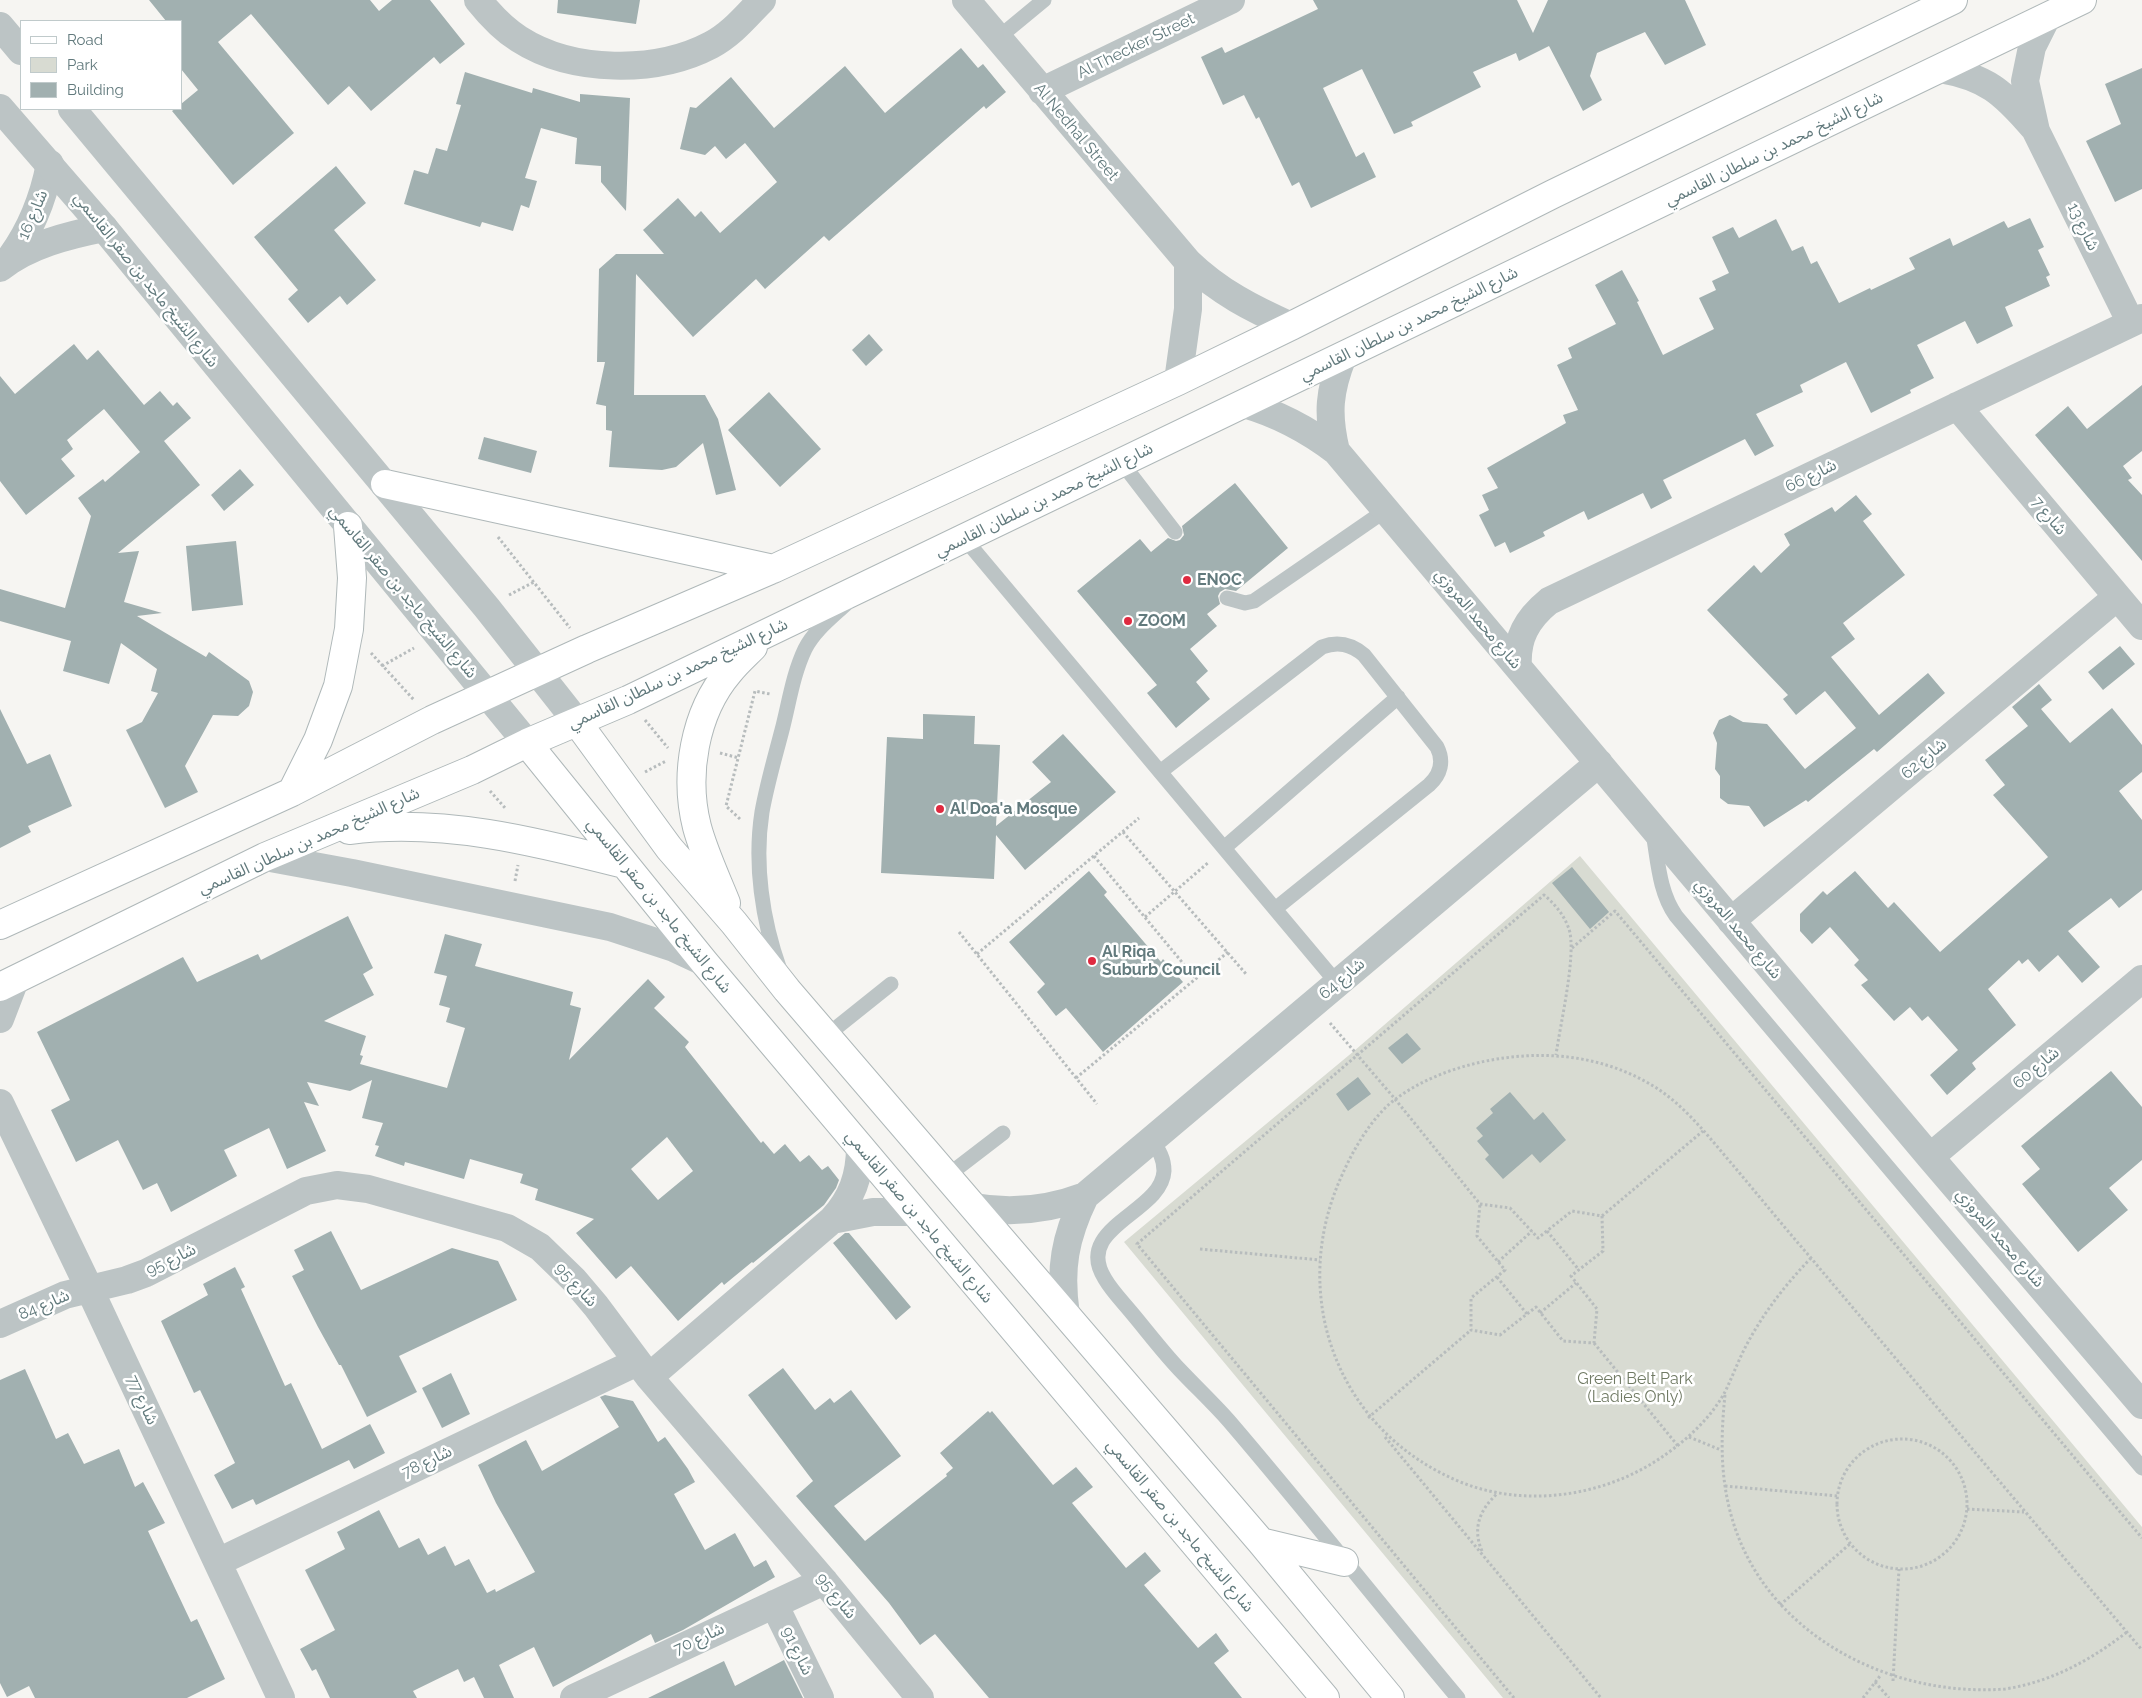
<!DOCTYPE html>
<meta charset="utf-8">
<style>
body{margin:0}
#map{position:relative;width:2142px;height:1698px;overflow:hidden;background:#f6f5f2;font-family:Raleway,sans-serif}
canvas{display:block}
.legend{position:absolute;left:20px;top:20px;width:162px;height:90px;box-sizing:border-box;background:#fff;border:1px solid #c0cacb;margin:0;padding:6px 9px;list-style:none;font-size:15px;color:#627a7d}
.legend li{display:flex;align-items:center;gap:10px;height:25px}
.legend b{width:25px;border:1px solid #c0cacb}
</style>
<div id="map">
<canvas width="2142" height="1698"></canvas>
<ul class="legend">
<li><b style="height:6px;background:#fff"></b>Road</li>
<li><b style="height:14px;background:#d8dbd2"></b>Park</li>
<li><b style="height:14px;background:#a1b0b0"></b>Building</li>
</ul>
</div>
<script>
const ctx = document.querySelector('canvas').getContext('2d');
ctx.lineJoin = 'round';
function fillPath(path, color) {
  ctx.fillStyle = color;
  ctx.fill(path, 'evenodd');
}
function trace(path, color, width, dash) {
  ctx.strokeStyle = color;
  ctx.lineWidth = width;
  ctx.lineCap = dash ? 'butt' : 'round';
  ctx.setLineDash(dash || []);
  ctx.stroke(path);
}
function write(font, color, halo, rows, align = 'center') {
  ctx.font = font + ' Raleway,"Noto Sans Arabic",sans-serif';
  ctx.lineWidth = 5;
  ctx.setLineDash([]);
  ctx.textBaseline = 'middle';
  ctx.strokeStyle = halo;
  ctx.fillStyle = color;
  for (const [text, x, y, turn = 0] of rows) {
    ctx.save();
    ctx.translate(x, y);
    ctx.rotate((+turn || 0) * Math.PI / 180);
    ctx.textAlign = isNaN(turn) ? turn : align;
    if (halo) ctx.strokeText(text, 0, 0);
    ctx.fillText(text, 0, 0);
    ctx.restore();
  }
}
const green = new Path2D(`
 M 1580,856 L 2142,1527 L 2142,1698 L 1503,1698 L 1124,1242 L 1354,1051 Z`);
const building = new Path2D(`
 M 149,0 L 370,0 L 379,11 L 392,0 L 430,0 L 465,44 L 440,64 L 434,57 L 371,111 L 349,86 L 328,105 L 251,14 L 218,42 L 294,133 L 233,185 L 172,111 L 175,109 L 181,109 L 181,104 L 198,90 L 181,69 L 181,21 L 166,21 Z
 M 558,0 L 640,0 L 636,24 L 557,13 Z
 M 1313,0 L 1517,0 L 1533,33 L 1548,0 L 1685,0 L 1706,45 L 1665,65 L 1645,32 L 1597,53 L 1590,76 L 1602,100 L 1583,111 L 1549,46 L 1519,61 L 1516,53 L 1473,72 L 1481,87 L 1411,122 L 1413,126 L 1394,134 L 1362,69 L 1323,88 L 1356,157 L 1364,152 L 1376,177 L 1311,208 L 1299,182 L 1292,186 L 1259,117 L 1256,119 L 1244,95 L 1223,105 L 1201,57 L 1222,47 L 1225,53 L 1318,9 Z
 M 961,48 L 978,68 L 983,64 L 1006,92 L 986,109 L 984,106 L 829,241 L 824,236 L 765,289 L 756,279 L 693,337 L 636,274 L 634,395 L 705,395 L 718,419 L 736,490 L 716,495 L 703,443 L 676,467 L 662,470 L 609,467 L 612,431 L 606,430 L 606,406 L 596,404 L 605,362 L 597,362 L 599,269 L 616,254 L 664,254 L 643,230 L 678,198 L 695,217 L 701,211 L 720,233 L 777,182 L 745,143 L 726,159 L 715,146 L 705,155 L 680,149 L 690,107 L 696,108 L 731,77 L 774,128 L 845,66 L 885,113 Z
 M 2142,68 L 2142,189 L 2115,202 L 2086,141 L 2121,124 L 2105,84 Z
 M 465,72 L 532,93 L 533,88 L 580,102 L 580,94 L 630,98 L 626,211 L 601,182 L 601,166 L 575,164 L 577,138 L 541,128 L 525,178 L 537,181 L 529,208 L 521,205 L 513,231 L 482,222 L 480,227 L 404,204 L 414,170 L 428,174 L 436,148 L 447,151 L 461,105 L 456,104 Z
 M 336,166 L 366,203 L 334,230 L 376,280 L 347,305 L 340,296 L 308,323 L 288,299 L 298,290 L 254,237 Z
 M 2030,218 L 2044,247 L 2038,250 L 2050,275 L 2046,277 L 2050,286 L 2005,307 L 2013,326 L 1977,344 L 1965,321 L 1917,345 L 1934,378 L 1910,390 L 1911,393 L 1871,413 L 1846,362 L 1800,385 L 1803,392 L 1756,414 L 1774,446 L 1755,456 L 1745,439 L 1663,480 L 1672,498 L 1651,509 L 1643,493 L 1588,520 L 1584,511 L 1543,532 L 1545,536 L 1510,553 L 1505,542 L 1495,547 L 1479,515 L 1489,510 L 1482,495 L 1498,488 L 1487,468 L 1566,423 L 1563,415 L 1578,410 L 1557,365 L 1572,358 L 1568,348 L 1616,324 L 1595,285 L 1622,270 L 1639,301 L 1637,302 L 1663,355 L 1714,329 L 1699,298 L 1716,290 L 1712,281 L 1729,273 L 1712,237 L 1733,227 L 1739,238 L 1776,219 L 1792,251 L 1803,246 L 1811,264 L 1817,261 L 1839,303 L 1870,288 L 1871,290 L 1915,269 L 1909,258 L 1950,238 L 1953,246 L 2004,221 L 2008,228 Z
 M 869,334 L 883,350 L 866,366 L 852,350 Z
 M 74,344 L 87,360 L 98,350 L 144,405 L 160,391 L 173,406 L 177,402 L 191,418 L 164,441 L 200,485 L 118,553 L 139,551 L 124,602 L 162,613 L 137,616 L 206,657 L 209,652 L 249,681 L 253,692 L 249,706 L 238,716 L 213,715 L 185,766 L 198,792 L 165,808 L 126,730 L 142,722 L 158,693 L 151,691 L 157,669 L 121,643 L 109,684 L 63,671 L 71,641 L 0,621 L 0,589 L 65,608 L 91,516 L 78,498 L 103,479 L 105,482 L 140,452 L 104,409 L 67,440 L 73,449 L 61,459 L 75,476 L 26,515 L 0,481 L 0,376 L 15,394 Z
 M 2142,385 L 2142,451 L 2123,466 L 2132,478 L 2128,480 L 2142,495 L 2142,561 L 2035,435 L 2068,406 L 2087,429 Z
 M 769,392 L 821,449 L 780,487 L 728,430 Z
 M 484,437 L 537,451 L 531,473 L 478,459 Z
 M 240,469 L 254,485 L 224,511 L 211,495 Z
 M 1235,483 L 1288,548 L 1236,591 L 1225,589 L 1220,592 L 1218,596 L 1220,604 L 1207,614 L 1217,626 L 1190,649 L 1208,671 L 1196,682 L 1210,699 L 1176,728 L 1147,693 L 1157,685 L 1077,591 L 1140,539 L 1151,552 L 1168,538 L 1176,541 L 1180,540 L 1184,535 L 1182,526 Z
 M 1856,495 L 1872,514 L 1863,521 L 1905,575 L 1843,623 L 1855,639 L 1831,657 L 1879,715 L 1928,673 L 1945,693 L 1877,752 L 1874,749 L 1808,802 L 1806,800 L 1764,827 L 1749,806 L 1728,804 L 1720,798 L 1720,776 L 1715,769 L 1717,743 L 1713,733 L 1719,720 L 1730,715 L 1743,722 L 1767,724 L 1805,769 L 1856,728 L 1825,691 L 1796,715 L 1783,699 L 1788,695 L 1707,610 L 1754,565 L 1761,573 L 1790,545 L 1784,534 L 1832,507 L 1835,512 Z
 M 236,541 L 243,605 L 192,611 L 186,546 Z
 M 2120,646 L 2135,664 L 2103,690 L 2088,672 Z
 M 2039,684 L 2052,700 L 2041,709 L 2070,743 L 2112,708 L 2142,745 L 2142,772 L 2119,791 L 2142,820 L 2142,890 L 2119,908 L 2111,898 L 2068,931 L 2100,967 L 2082,983 L 2058,955 L 2039,972 L 2028,959 L 2022,964 L 2019,960 L 1988,989 L 2016,1025 L 1972,1063 L 1976,1069 L 1947,1095 L 1930,1075 L 1958,1050 L 1928,1016 L 1922,1021 L 1910,1007 L 1894,1021 L 1861,985 L 1868,980 L 1854,965 L 1859,960 L 1830,927 L 1812,944 L 1800,931 L 1800,914 L 1823,891 L 1827,895 L 1855,871 L 1888,908 L 1894,902 L 1940,952 L 2048,857 L 1993,795 L 2005,785 L 1985,760 L 2028,726 L 2012,707 Z
 M 0,709 L 27,764 L 50,754 L 72,806 L 28,826 L 31,832 L 0,848 Z
 M 923,714 L 975,716 L 974,744 L 1000,745 L 996,826 L 1051,782 L 1032,762 L 1063,734 L 1116,792 L 1025,870 L 996,835 L 994,879 L 881,873 L 887,737 L 923,739 Z
 M 1572,867 L 1609,912 L 1590,929 L 1552,883 Z
 M 1089,871 L 1107,892 L 1104,895 L 1161,962 L 1163,959 L 1183,982 L 1103,1052 L 1066,1008 L 1056,1016 L 1037,992 L 1045,984 L 1009,942 Z
 M 348,916 L 373,968 L 363,974 L 374,995 L 324,1021 L 366,1036 L 360,1055 L 363,1056 L 360,1064 L 447,1088 L 465,1028 L 446,1022 L 450,1008 L 439,1005 L 447,976 L 434,973 L 445,934 L 482,944 L 475,966 L 573,992 L 570,1005 L 581,1008 L 569,1060 L 648,979 L 665,997 L 654,1008 L 689,1042 L 685,1047 L 761,1143 L 763,1141 L 774,1154 L 785,1144 L 800,1162 L 809,1155 L 822,1170 L 828,1166 L 839,1180 L 836,1188 L 824,1205 L 753,1263 L 752,1262 L 724,1285 L 722,1282 L 678,1321 L 631,1266 L 616,1279 L 576,1233 L 594,1219 L 535,1200 L 538,1189 L 520,1183 L 523,1174 L 470,1159 L 464,1179 L 405,1162 L 404,1166 L 375,1156 L 379,1146 L 375,1145 L 383,1123 L 362,1118 L 372,1080 L 350,1091 L 307,1082 L 319,1106 L 304,1102 L 326,1151 L 287,1169 L 269,1128 L 224,1150 L 237,1176 L 171,1212 L 157,1183 L 143,1190 L 118,1140 L 76,1162 L 51,1110 L 70,1100 L 37,1032 L 183,957 L 197,982 L 258,954 L 261,960 ZM 667,1137 L 693,1171 L 658,1200 L 631,1169 Z
 M 1407,1033 L 1421,1049 L 1402,1064 L 1388,1048 Z
 M 2111,1071 L 2142,1107 L 2142,1160 L 2109,1188 L 2128,1210 L 2078,1252 L 2022,1184 L 2040,1169 L 2021,1146 Z
 M 1358,1077 L 1371,1094 L 1348,1111 L 1336,1094 Z
 M 1510,1092 L 1534,1120 L 1543,1112 L 1566,1140 L 1540,1163 L 1532,1154 L 1503,1179 L 1485,1159 L 1489,1155 L 1477,1141 L 1483,1136 L 1476,1128 L 1493,1113 L 1490,1109 Z
 M 331,1231 L 361,1290 L 452,1248 L 498,1261 L 517,1300 L 399,1356 L 417,1392 L 367,1417 L 341,1365 L 339,1365 L 318,1327 L 292,1276 L 304,1270 L 294,1250 Z
 M 845,1233 L 849,1233 L 911,1307 L 896,1320 L 833,1243 Z
 M 235,1267 L 245,1287 L 241,1289 L 285,1386 L 291,1383 L 322,1449 L 370,1424 L 385,1453 L 354,1469 L 349,1460 L 256,1505 L 253,1499 L 232,1509 L 214,1475 L 235,1463 L 200,1390 L 194,1393 L 161,1321 L 208,1295 L 203,1284 Z
 M 783,1368 L 815,1410 L 830,1398 L 834,1403 L 851,1390 L 901,1456 L 834,1506 L 865,1541 L 947,1476 L 946,1474 L 953,1468 L 940,1453 L 988,1411 L 990,1413 L 992,1411 L 1053,1485 L 1076,1467 L 1093,1487 L 1072,1503 L 1126,1568 L 1145,1552 L 1161,1571 L 1144,1585 L 1198,1648 L 1216,1633 L 1229,1651 L 1214,1663 L 1242,1698 L 989,1698 L 935,1634 L 920,1645 L 889,1603 L 796,1496 L 813,1481 L 748,1395 Z
 M 25,1369 L 56,1439 L 68,1433 L 84,1464 L 119,1449 L 135,1487 L 143,1482 L 165,1523 L 148,1531 L 191,1622 L 197,1619 L 225,1679 L 187,1698 L 35,1698 L 29,1686 L 7,1697 L 0,1683 L 0,1380 Z
 M 451,1373 L 470,1414 L 442,1428 L 422,1388 Z
 M 605,1395 L 633,1401 L 658,1442 L 665,1437 L 688,1469 L 695,1482 L 674,1494 L 705,1550 L 735,1533 L 754,1567 L 766,1560 L 775,1577 L 683,1630 L 655,1643 L 651,1634 L 553,1687 L 534,1647 L 499,1665 L 514,1698 L 484,1698 L 474,1677 L 464,1682 L 458,1669 L 413,1691 L 417,1698 L 330,1698 L 316,1669 L 312,1671 L 300,1649 L 335,1630 L 305,1570 L 345,1549 L 337,1532 L 379,1510 L 399,1548 L 419,1538 L 428,1555 L 445,1546 L 455,1566 L 469,1559 L 487,1593 L 495,1589 L 496,1592 L 535,1572 L 496,1503 L 478,1465 L 526,1440 L 542,1471 L 619,1427 L 600,1397 Z
 M 784,1660 L 803,1698 L 648,1698 L 724,1661 L 735,1686 Z`);
const path = new Path2D(`
 M 498,537 L 570,628
 M 509,595 L 534,582
 M 371,653 L 414,700
 M 382,666 L 414,648
 M 645,720 L 668,748
 M 720,753 L 739,758
 M 645,772 L 666,761
 M 490,791 L 506,809
 M 740,819 L 726,806 L 755,691 L 770,694
 M 1123,832 L 1246,974
 M 1094,856 L 1196,979
 M 515,881 L 518,865
 M 1145,917 L 1209,862
 M 959,932 L 1097,1104
 M 1572,948 L 1615,911 L 2142,1538
 M 977,954 L 1139,818
 M 1330,1023 L 1395,1099 L 1480,1204
 M 1076,1078 L 1228,952
 M 1480,1204 L 1510,1208 L 1538,1238 L 1572,1211 L 1602,1216 L 1603,1251 L 1571,1276 L 1597,1309 L 1594,1343 L 1563,1341 L 1536,1307 L 1500,1335 L 1471,1330 L 1471,1298 L 1505,1270 L 1477,1236 Z
 M 1602,1216 L 1703,1131
 M 1547,1231 L 1579,1270
 M 1200,1249 L 1320,1260
 M 1811,1258 C 1786,1284 1764,1312 1747,1344 C 1739,1359 1733,1375 1726,1390 C 1712,1417 1687,1440 1662,1457 C 1605,1496 1528,1508 1463,1483 C 1337,1433 1286,1294 1343,1173 C 1354,1148 1374,1114 1397,1098 C 1427,1076 1467,1063 1504,1058 C 1555,1051 1605,1058 1650,1084 C 1683,1103 1707,1135 1732,1164 C 1758,1195 1784,1227 1811,1258 L 1821,1270 L 2142,1650
 M 1498,1262 L 1532,1231
 M 1497,1277 L 1527,1314
 M 1540,1313 L 1576,1283
 M 1594,1343 L 1678,1446
 M 1725,1395 C 1721,1434 1720,1472 1730,1511 C 1760,1630 1885,1698 2005,1689 C 2051,1682 2091,1660 2127,1632
 M 1370,1418 L 1369,1417 L 1471,1330
 M 1385,1437 L 1601,1698
 M 1689,1437 L 1721,1450
 M1837 1504a65 65 0 1 1 130 0a65 65 0 1 1-130 0Z
 M 1725,1486 L 1838,1496
 M 1967,1509 L 2024,1512
 M 1482,1551 C 1472,1528 1480,1509 1498,1493
 M 1780,1605 L 1851,1543
 M 1893,1681 L 1899,1569
 M 1875,1682 L 1889,1698
 M 1514,1698 L 1137,1244 L 1544,895 C 1555,904 1564,915 1569,929 C 1577,954 1560,1025 1556,1055
 M 1863,1698 L 1880,1676`);
const service = new Path2D(`
 M 998,38 L 1044,0
 M 1122,463 L 1175,532
 M 964,538 L 1337,983
 M 1227,598 L 1245,603 L 1254,601 L 1386,510
 M 1160,772 L 1322,647 C 1338,641 1351,644 1364,655 L 1437,747 C 1444,761 1441,774 1429,785 L 1275,909
 M 1653,833 C 1658,861 1659,892 1676,916 L 2142,1468
 M 1224,848 L 1398,697
 M 780,970 C 762,920 754,863 762,812 C 767,784 775,757 782,730 C 789,703 793,674 805,649 C 814,631 831,618 846,604
 M 826,1036 L 891,984
 M 1151,1141 C 1159,1149 1164,1158 1164,1171 C 1162,1213 1072,1227 1105,1279 C 1112,1291 1122,1301 1131,1312 C 1147,1331 1162,1351 1179,1369 C 1196,1387 1213,1403 1229,1421 C 1307,1512 1381,1606 1458,1698
 M 947,1176 L 1003,1133`);
const minor = new Path2D(`
 M 478,0 C 490,15 503,29 519,39 C 572,73 656,74 711,45 C 732,34 746,16 762,0
 M 966,0 L 1188,262 C 1219,292 1253,309 1291,326
 M 2047,17 L 2032,47 L 2025,81 L 2036,131 L 2131,323
 M 1940,69 C 1986,77 2003,92 2033,127
 M 1042,91 L 1231,0
 M 8,261 C 31,231 43,200 50,164
 M 0,268 C 28,245 69,235 104,228
 M 1178,381 L 1188,309 L 1188,262
 M 1244,404 C 1279,414 1307,429 1336,451 L 1930,1157 L 2142,1405
 M 1957,406 L 2142,626
 M 1336,451 C 1327,414 1329,391 1343,356
 M 1518,667 C 1516,638 1527,619 1549,601 L 2142,318
 M 265,857 L 352,873 L 610,927 L 674,948 L 704,962
 M 1731,921 L 2117,597
 M 0,1019 L 15,980
 M 0,1103 L 89,1288 L 281,1698
 M 1930,1157 L 2142,979
 M 974,1207 C 1013,1214 1048,1210 1085,1196 L 1599,763
 M 832,1220 L 873,1212 L 915,1212
 M 1066,1315 C 1059,1269 1065,1237 1085,1196
 M 0,1324 L 65,1295 L 127,1280 L 146,1273 L 306,1191 L 337,1185 L 368,1189 L 507,1228 L 540,1247 L 574,1280 L 596,1306 L 649,1377 L 824,1581 L 920,1698
 M 649,1377 L 832,1220 C 852,1198 860,1176 860,1147
 M 218,1562 L 637,1362
 M 774,1604 L 820,1698
 M 574,1698 L 824,1581`);
const tertiary = new Path2D(`
 M 0,26 L 21,51
 M 0,108 L 104,228 L 527,743
 M 72,109 L 487,608 L 577,722`);
const secondary = new Path2D(`
 M 385,484 L 773,569
 M 577,722 L 669,848 L 734,923 L 787,990 L 1261,1542 L 1390,1698
 M 527,743 L 704,962 L 1325,1698
 M 292,792 L 318,740 L 338,686 L 349,629 L 352,578 L 348,526
 M 349,830 C 442,818 534,841 624,864
 M 726,903 C 716,878 704,853 697,827 C 684,776 694,713 729,672 C 736,663 745,655 753,647
 M 0,925 L 292,792 L 432,720 L 587,649 L 773,569 L 1178,381 L 1291,326 L 1553,194 L 1953,0
 M 0,987 L 265,857 L 472,770 L 527,743 L 628,700 L 2082,0
 M 1261,1542 L 1344,1562`);
const markers = [
 [1187,580,5,"#df2a40"],
 [1128,621,5,"#df2a40"],
 [940,809,5,"#df2a40"],
 [1092,961,5,"#df2a40"]
];
const streetNames = [
 ["Al Thecker Street",1136,46,-26],
 ["Al Nedhal Street",1076,132,50],
 ["شارع الشيخ محمد بن سلطان القاسمي",1774,149,-26],
 ["شارع 16",33,215,-67],
 ["شارع 13",2083,227,64],
 ["شارع الشيخ ماجد بن صقر القاسمي",146,280,51],
 ["شارع الشيخ محمد بن سلطان القاسمي",1409,324,-26],
 ["شارع 66",1811,476,-26],
 ["شارع الشيخ محمد بن سلطان القاسمي",1044,500,-26],
 ["شارع 7",2049,516,50],
 ["شارع الشيخ ماجد بن صقر القاسمي",403,592,50],
 ["شارع محمد المروزي",1478,619,50],
 ["شارع الشيخ محمد بن سلطان القاسمي",678,674,-25],
 ["شارع 62",1924,759,-40],
 ["شارع الشيخ محمد بن سلطان القاسمي",309,841,-24],
 ["شارع الشيخ ماجد بن صقر القاسمي",659,906,51],
 ["شارع محمد المروزي",1738,929,50],
 ["شارع 64",1342,979,-40],
 ["شارع 60",2036,1068,-40],
 ["شارع الشيخ ماجد بن صقر القاسمي",919,1217,50],
 ["شارع محمد المروزي",2000,1238,49],
 ["شارع 95",171,1260,-26],
 ["شارع 95",576,1285,47],
 ["شارع 84",44,1305,-23],
 ["شارع 77",142,1400,65],
 ["شارع 78",427,1462,-26],
 ["شارع الشيخ ماجد بن صقر القاسمي",1180,1526,50],
 ["شارع 95",836,1596,51],
 ["شارع 70",699,1639,-25],
 ["شارع 91",797,1651,64]
];
const poiNames = [
 ["ENOC",1197,580],
 ["ZOOM",1138,621],
 ["Al Doa'a Mosque",950,809],
 ["Al Riqa",1102,952],
 ["Suburb Council",1102,970]
];
const parkNames = [
 ["Green Belt Park",1635,1379],
 ["(Ladies Only)",1635,1397]
];
fillPath(green, '#d8dbd2');
fillPath(building, '#a1b0b0');
trace(secondary, '#afb8b9', 30);
trace(path, '#b7bcbd', 3, [2.5, 2.5]);
trace(service, '#bcc4c5', 15);
trace(minor, '#bcc4c5', 28);
trace(tertiary, '#bcc4c5', 28);
trace(secondary, '#fff', 28);
for (const [x, y, r, color] of markers) {
  const dot = new Path2D();
  dot.arc(x, y, r, 0, 2 * Math.PI);
  ctx.fillStyle = color;
  ctx.fill(dot);
  trace(dot, '#fff', 2);
}
write('16px', '#627a7d', '#fff', streetNames);
write('bold 16px', '#627a7d', '#fff', poiNames, 'left');
write('16px', '#707a64', '#fff', parkNames);
</script>
